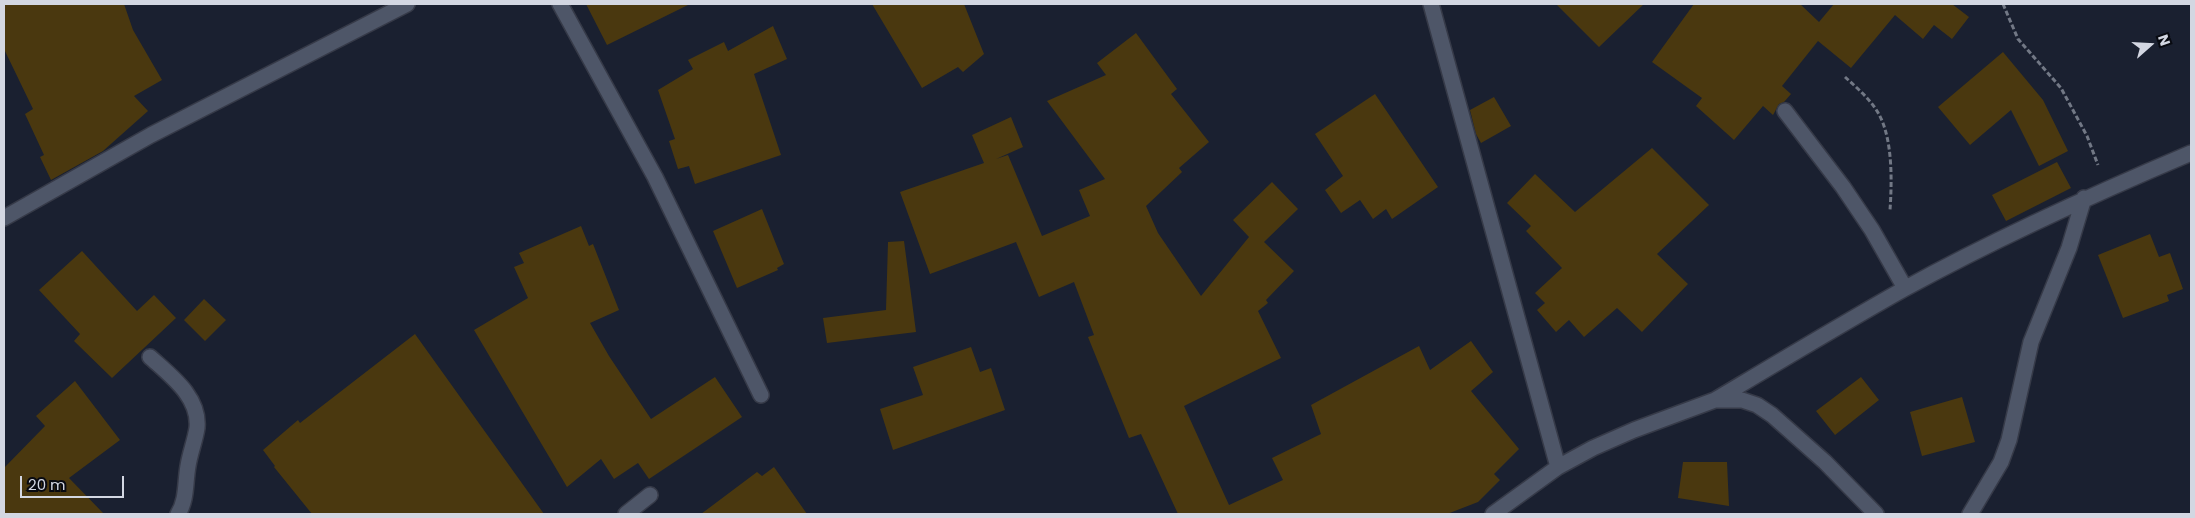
<!DOCTYPE html>
<style>
body{margin:0}
#map{position:relative;width:2195px;height:518px;overflow:hidden;background:#1a2030;font-family:Poppins,sans-serif}
canvas{display:block}
.frame{position:absolute;inset:0;border:5px solid #d3d7e2;pointer-events:none}
.north{position:absolute;left:2125px;top:20px;width:50px;height:50px;-webkit-text-stroke:4px #080a11;paint-order:stroke;rotate:71deg;font-size:14px;font-weight:700;line-height:20px;text-align:center;color:#d3d7e2}
.north::after{content:'';display:block;margin:auto;width:18px;height:22px;background:#d3d7e2;clip-path:polygon(50% 0,100% 100%,50% 72%,0 100%)}
.scale{position:absolute;left:20px;top:476px;width:104px;height:22px;box-sizing:border-box;border:2px solid #d3d7e2;border-top:0;padding-left:6px;font-size:15px;line-height:18px;white-space:nowrap;color:#d3d7e2;-webkit-text-stroke:4px #080a11;paint-order:stroke}
</style>
<div id="map">
<canvas width="2195" height="518"></canvas>
<div class="frame"></div>
<div class="north">N</div>
<div class="scale">20 m</div>
</div>
<script>
const ctx = document.querySelector('canvas').getContext('2d');
ctx.lineJoin = 'round';
function fillPath(path, color) {
  ctx.fillStyle = color;
  ctx.fill(path, 'evenodd');
}
function trace(path, color, width, dash) {
  ctx.strokeStyle = color;
  ctx.lineWidth = width;
  ctx.lineCap = dash ? 'butt' : 'round';
  ctx.setLineDash(dash || []);
  ctx.stroke(path);
}
const building = new Path2D(`
 M 4,4 L 124,4 L 133,30 L 162,80 L 134,96 L 148,111 L 103,151 L 51,180 L 40,157 L 44,155 L 25,114 L 33,109 L 4,49 Z
 M 586,4 L 690,4 L 607,45 Z
 M 872,4 L 964,4 L 984,54 L 963,72 L 958,67 L 922,88 Z
 M 1556,4 L 1644,4 L 1599,47 Z
 M 1694,4 L 1800,4 L 1819,22 L 1834,4 L 1952,4 L 1969,17 L 1952,39 L 1934,25 L 1923,39 L 1895,15 L 1851,68 L 1818,41 L 1782,86 L 1791,94 L 1784,102 L 1779,104 L 1773,115 L 1763,106 L 1734,140 L 1696,106 L 1702,98 L 1652,62 Z
 M 773,26 L 787,59 L 754,74 L 781,155 L 695,184 L 689,166 L 678,169 L 669,141 L 675,139 L 658,90 L 693,69 L 688,60 L 724,42 L 728,51 Z
 M 1136,33 L 1177,89 L 1171,94 L 1209,142 L 1179,168 L 1182,172 L 1146,206 L 1158,233 L 1201,296 L 1249,237 L 1233,220 L 1272,182 L 1298,209 L 1264,242 L 1294,271 L 1266,300 L 1268,303 L 1258,311 L 1281,358 L 1184,406 L 1229,505 L 1283,480 L 1272,458 L 1321,434 L 1311,405 L 1419,346 L 1430,370 L 1471,341 L 1493,372 L 1471,391 L 1519,449 L 1494,474 L 1500,480 L 1478,502 L 1447,514 L 1178,514 L 1141,434 L 1129,438 L 1088,337 L 1094,335 L 1074,282 L 1039,297 L 1016,242 L 930,274 L 900,192 L 984,163 L 972,135 L 1011,117 L 1023,147 L 996,159 L 1008,155 L 1042,236 L 1090,216 L 1079,190 L 1105,179 L 1047,101 L 1106,75 L 1097,63 Z
 M 2003,52 L 2043,100 L 2068,151 L 2039,166 L 2011,110 L 1970,145 L 1938,107 Z
 M 1375,94 L 1438,187 L 1392,219 L 1386,209 L 1373,219 L 1360,200 L 1341,213 L 1325,190 L 1343,176 L 1315,134 Z
 M 1494,97 L 1511,126 L 1481,143 L 1476,134 L 1470,110 Z
 M 1652,148 L 1709,205 L 1657,254 L 1688,284 L 1642,332 L 1617,308 L 1584,337 L 1569,320 L 1556,332 L 1537,310 L 1545,303 L 1535,293 L 1562,268 L 1526,231 L 1531,226 L 1507,203 L 1535,174 L 1575,212 Z
 M 2057,162 L 2071,188 L 2006,221 L 1992,195 Z
 M 762,209 L 784,264 L 777,268 L 778,270 L 737,288 L 713,231 Z
 M 581,226 L 589,246 L 593,244 L 619,310 L 590,323 L 609,356 L 651,419 L 715,377 L 742,417 L 649,479 L 638,463 L 614,479 L 601,459 L 567,487 L 474,330 L 528,298 L 514,267 L 524,263 L 519,253 Z
 M 2150,234 L 2159,257 L 2170,253 L 2183,289 L 2167,295 L 2169,301 L 2123,318 L 2098,255 Z
 M 904,241 L 916,332 L 827,343 L 823,318 L 886,310 L 888,242 Z
 M 82,251 L 137,311 L 154,295 L 176,318 L 112,378 L 74,341 L 80,334 L 39,290 Z
 M 204,299 L 226,320 L 205,341 L 184,320 Z
 M 415,334 L 544,514 L 312,514 L 274,467 L 275,466 L 263,450 L 298,420 L 300,423 Z
 M 971,347 L 980,372 L 991,368 L 1005,410 L 893,450 L 880,409 L 923,395 L 913,367 Z
 M 1861,377 L 1879,400 L 1835,435 L 1816,411 Z
 M 75,381 L 120,440 L 69,478 L 104,514 L 4,514 L 4,468 L 45,426 L 36,416 Z
 M 1962,397 L 1975,442 L 1922,456 L 1910,412 Z
 M 1683,462 L 1727,462 L 1729,506 L 1678,498 Z
 M 774,467 L 807,514 L 701,514 L 757,472 L 762,476 Z`);
const path = new Path2D(`
 M 2003,4 L 2018,39 L 2061,88 L 2087,136 L 2098,165
 M 1845,77 C 1856,87 1869,98 1877,111 C 1893,136 1892,181 1890,210`);
const minor = new Path2D(`
 M 560,4 L 655,177 L 761,395
 M 1431,4 L 1558,467
 M 1785,111 L 1843,187 L 1872,230 L 1905,288
 M 4,218 L 151,135 L 407,4
 M 150,357 C 171,376 200,397 197,428 C 195,441 190,453 188,466 C 185,483 187,500 178,514
 M 1715,400 C 1777,363 1840,325 1904,289 C 1997,238 2094,194 2191,153
 M 626,514 L 650,495
 M 1493,514 L 1558,467 L 1593,448 L 1634,430 L 1715,400 L 1742,400 L 1757,405 L 1772,415 L 1825,462 L 1876,514
 M 1970,514 L 2001,462 L 2009,440 L 2031,342 L 2069,248 L 2084,198`);
fillPath(building, '#4a380f');
trace(minor, '#363a48', 18);
trace(path, '#727885', 3, [5, 2.5]);
trace(minor, '#4e5668', 15);
</script>
